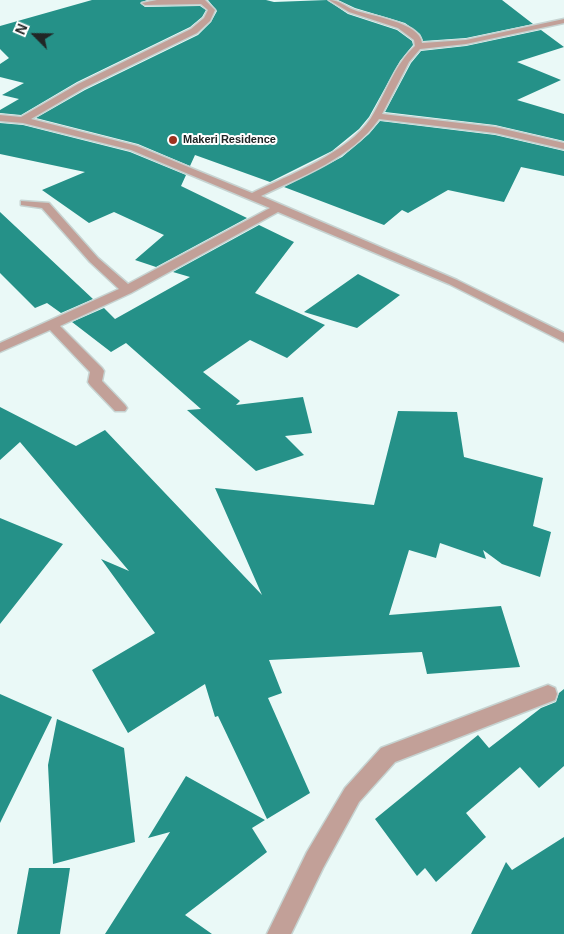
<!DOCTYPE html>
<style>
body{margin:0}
#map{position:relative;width:564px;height:934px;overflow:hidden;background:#eaf9f7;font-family:Helvetica,sans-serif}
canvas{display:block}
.north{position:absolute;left:10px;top:10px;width:50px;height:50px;-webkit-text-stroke:4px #fff;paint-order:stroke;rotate:293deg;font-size:14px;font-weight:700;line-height:20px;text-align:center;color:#212626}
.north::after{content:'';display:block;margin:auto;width:18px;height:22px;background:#212626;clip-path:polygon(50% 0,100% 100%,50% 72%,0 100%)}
</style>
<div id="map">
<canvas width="564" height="934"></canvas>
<div class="north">N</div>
</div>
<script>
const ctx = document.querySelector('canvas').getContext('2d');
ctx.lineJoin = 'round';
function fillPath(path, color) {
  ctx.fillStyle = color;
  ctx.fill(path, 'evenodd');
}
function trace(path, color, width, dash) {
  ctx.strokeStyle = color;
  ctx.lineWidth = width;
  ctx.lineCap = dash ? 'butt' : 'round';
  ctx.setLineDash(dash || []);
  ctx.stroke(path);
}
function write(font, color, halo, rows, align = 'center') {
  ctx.font = font + ' Helvetica,sans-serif';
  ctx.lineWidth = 4;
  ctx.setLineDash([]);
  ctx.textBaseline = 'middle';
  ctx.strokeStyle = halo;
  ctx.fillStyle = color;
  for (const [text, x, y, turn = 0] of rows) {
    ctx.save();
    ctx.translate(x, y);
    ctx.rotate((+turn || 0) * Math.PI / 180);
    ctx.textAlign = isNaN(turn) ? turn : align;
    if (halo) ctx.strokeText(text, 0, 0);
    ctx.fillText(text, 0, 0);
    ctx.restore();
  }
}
const building = new Path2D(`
 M 92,0 L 147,0 L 140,3 L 145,7 L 200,6 L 206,10 L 202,17 L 190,27 L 77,82 L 21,115 L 0,113 L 0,110 L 19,99 L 2,95 L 24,83 L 0,77 L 0,64 L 9,58 L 0,49 L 0,26 Z
 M 208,0 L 266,0 L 274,2 L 327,0 L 348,14 L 397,30 L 412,41 L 413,45 L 400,61 L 369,117 L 359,129 L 332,151 L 270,182 L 195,155 L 190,166 L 138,144 L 36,118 L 85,90 L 198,35 L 211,22 L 217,11 Z
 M 338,0 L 502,0 L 533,24 L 466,38 L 423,41 L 420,34 L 405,23 L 355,8 Z
 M 541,30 L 564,47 L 517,62 L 561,80 L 517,100 L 564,114 L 564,141 L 495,125 L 385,112 L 411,63 L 421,51 L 466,46 Z
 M 380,121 L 495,135 L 564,151 L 564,176 L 521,167 L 504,202 L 448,190 L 408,213 L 402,210 L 384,225 L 284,187 L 342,157 L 369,134 Z
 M 0,123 L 23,125 L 130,152 L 186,175 L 181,186 L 247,218 L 156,267 L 135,260 L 164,235 L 114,212 L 89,223 L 42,190 L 85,172 L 0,154 Z
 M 0,212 L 93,299 L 61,313 L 47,303 L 35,308 L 0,273 Z
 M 259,225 L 294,242 L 255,293 L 325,325 L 287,358 L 250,340 L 203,372 L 240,401 L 236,405 L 303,397 L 312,433 L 285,436 L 304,455 L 256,471 L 187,410 L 201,409 L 126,343 L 111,352 L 72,322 L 104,308 L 115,319 L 190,277 L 173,272 Z
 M 358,274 L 400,295 L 357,328 L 304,312 Z
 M 0,407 L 76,446 L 105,430 L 262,595 L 215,488 L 374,505 L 398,411 L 457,412 L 464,457 L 543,478 L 533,526 L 551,532 L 540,577 L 502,564 L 483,550 L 486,559 L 440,543 L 436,558 L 409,550 L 389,615 L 501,606 L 520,667 L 427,674 L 422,652 L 269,660 L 282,693 L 268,698 L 310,793 L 267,819 L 218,716 L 215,717 L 205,684 L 128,733 L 92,670 L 155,633 L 101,559 L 129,571 L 20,442 L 0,460 Z
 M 0,518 L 63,544 L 0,624 Z
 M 564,689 L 564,766 L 539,788 L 520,767 L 466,813 L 486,837 L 436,882 L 425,868 L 417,876 L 375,819 L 478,735 L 489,748 L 541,708 L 556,702 L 559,693 Z
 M 0,694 L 52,717 L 0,823 Z
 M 57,719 L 124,748 L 135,842 L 53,864 L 48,765 Z
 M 186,776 L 265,820 L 252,828 L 267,852 L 185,915 L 212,934 L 105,934 L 170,832 L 148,838 Z
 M 564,837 L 564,934 L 471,934 L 506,862 L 512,870 Z
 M 29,868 L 70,868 L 60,934 L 17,934 Z`);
const street = new Path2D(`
 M 157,0 L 205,0 L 215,10 L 210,21 L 197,33 L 84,88 L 31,119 L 137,146 L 252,193 C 289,175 348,153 371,118 C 386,94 394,65 415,46 L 414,40 L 398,28 L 349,12 L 329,0 C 339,0 344,6 354,10 C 370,16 420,22 422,43 L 466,40 L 564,19 L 564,23 L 466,44 L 420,49 L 409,62 L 382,114 L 495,127 L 564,143 L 564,149 L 495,133 L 379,119 C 352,158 302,176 261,196 L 457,280 L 564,333 L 564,342 L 449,284 L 278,212 L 131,293 L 60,326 L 102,368 L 104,371 L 102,381 L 125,405 L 127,408 L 125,411 L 115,411 L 90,385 L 88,382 L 90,372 L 50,330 L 0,352 L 0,343 L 119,289 L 90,262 L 42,208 L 21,205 L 21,201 L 49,203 L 98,258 L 128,284 L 270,208 L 131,150 L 23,123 L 0,121 L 0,115 L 21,117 L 78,84 L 191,29 L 204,18 L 208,10 L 201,4 L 145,5 L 142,3 Z
 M 548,685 L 555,688 L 557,694 L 555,700 L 395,762 L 359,802 L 323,868 L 291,934 L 267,934 L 307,852 L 345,788 L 381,748 Z`);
const markers = [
 [173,140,5,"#9c321f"]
];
const farPoinames = [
 ["Makeri Residence",183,140]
];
fillPath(building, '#259188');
trace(street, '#c6d3d1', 3);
fillPath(street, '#c2a098');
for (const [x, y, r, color] of markers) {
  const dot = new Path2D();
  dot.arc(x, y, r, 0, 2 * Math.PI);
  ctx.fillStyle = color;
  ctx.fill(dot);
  trace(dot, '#fff', 2);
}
write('bold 11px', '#212626', '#fff', farPoinames, 'left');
</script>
